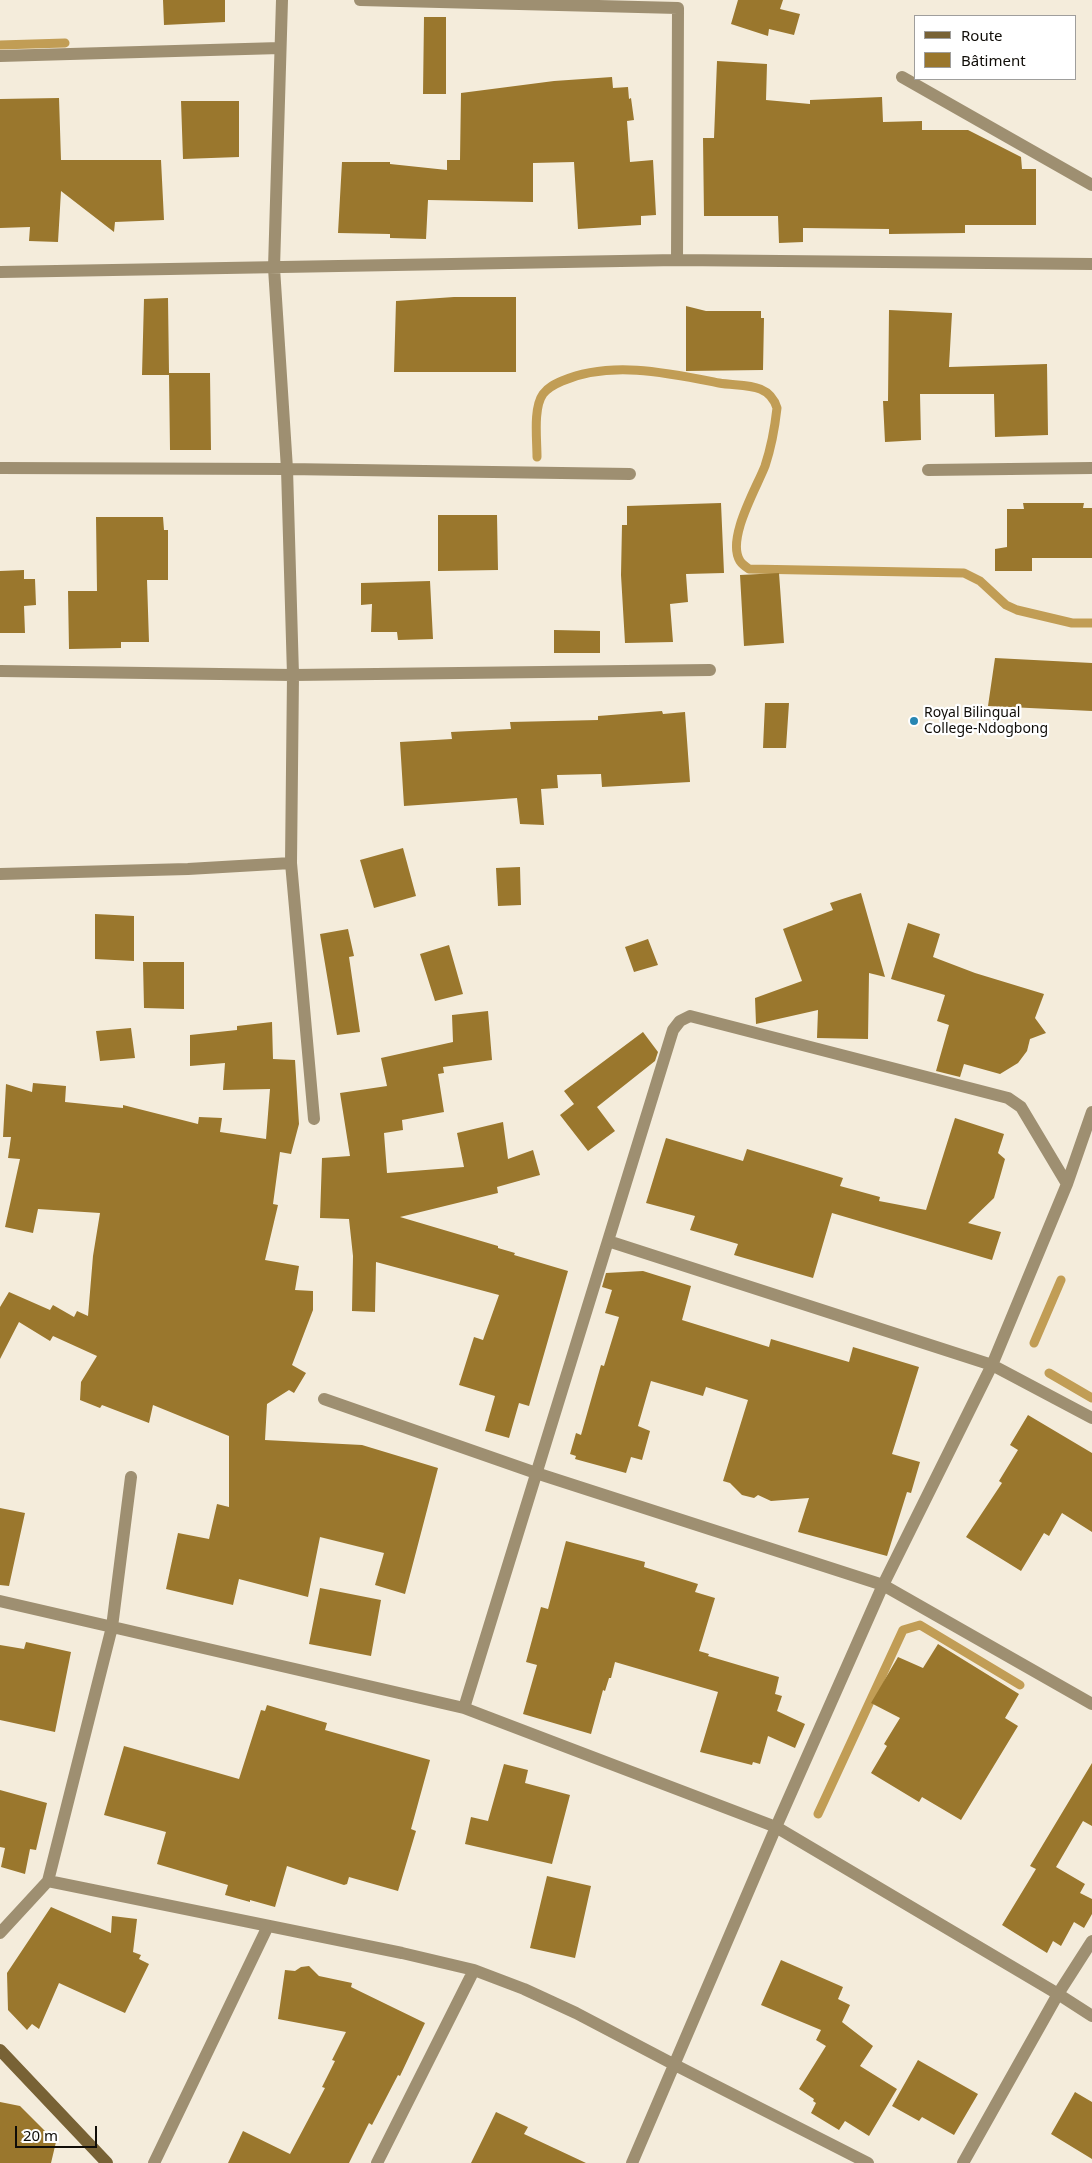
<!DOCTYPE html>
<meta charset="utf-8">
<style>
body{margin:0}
#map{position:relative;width:1092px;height:2163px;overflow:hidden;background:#f4ecdb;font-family:"Noto Sans",sans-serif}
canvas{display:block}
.legend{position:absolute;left:914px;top:15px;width:162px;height:65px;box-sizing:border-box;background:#fff;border:1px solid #9f9e9c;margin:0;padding:6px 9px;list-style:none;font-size:15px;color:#100d08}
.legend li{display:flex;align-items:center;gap:10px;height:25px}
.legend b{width:25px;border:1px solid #9f9e9c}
.scale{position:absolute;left:15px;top:2126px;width:82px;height:22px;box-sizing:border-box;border:2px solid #100d08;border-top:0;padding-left:6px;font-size:15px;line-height:18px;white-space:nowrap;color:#100d08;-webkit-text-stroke:4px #fff;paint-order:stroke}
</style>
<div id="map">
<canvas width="1092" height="2163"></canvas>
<ul class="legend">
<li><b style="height:6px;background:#786235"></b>Route</li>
<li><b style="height:14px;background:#9a772d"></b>Bâtiment</li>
</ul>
<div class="scale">20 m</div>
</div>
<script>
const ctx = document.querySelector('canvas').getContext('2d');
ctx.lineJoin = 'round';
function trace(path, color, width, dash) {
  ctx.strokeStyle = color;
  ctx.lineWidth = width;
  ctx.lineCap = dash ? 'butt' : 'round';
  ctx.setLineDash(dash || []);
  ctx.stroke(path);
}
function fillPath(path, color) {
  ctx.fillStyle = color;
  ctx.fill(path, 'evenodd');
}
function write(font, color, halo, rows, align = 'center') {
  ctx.font = font + ' "Noto Sans",sans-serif';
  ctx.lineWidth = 4.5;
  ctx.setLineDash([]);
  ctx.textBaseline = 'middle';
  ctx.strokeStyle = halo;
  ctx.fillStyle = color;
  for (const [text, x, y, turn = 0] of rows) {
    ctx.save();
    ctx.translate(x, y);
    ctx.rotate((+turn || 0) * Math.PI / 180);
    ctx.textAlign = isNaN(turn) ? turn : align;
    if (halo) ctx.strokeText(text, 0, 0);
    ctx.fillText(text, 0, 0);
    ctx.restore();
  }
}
const stream = new Path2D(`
 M 0,45 L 65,43
 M 537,457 C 537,439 533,408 543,394 C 548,387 555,384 562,381 C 610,360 669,373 719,383 C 741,387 769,381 777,408 C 775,426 771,448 765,466 C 757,487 726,539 740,561 C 742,564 746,567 749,569 L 964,573 L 980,581 L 1006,605 L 1017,610 L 1072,623 L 1092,623
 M 1034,1343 L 1061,1280
 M 1049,1373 L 1092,1398
 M 818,1814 L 903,1630 L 920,1625 L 1020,1685`);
const building = new Path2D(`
 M 163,0 L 225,0 L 225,22 L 164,25 Z
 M 738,0 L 783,0 L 780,9 L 800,14 L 794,35 L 769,29 L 768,36 L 731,24 Z
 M 424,17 L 446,17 L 446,94 L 423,94 Z
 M 717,61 L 767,64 L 766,100 L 810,104 L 810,100 L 882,97 L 883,122 L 922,121 L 922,130 L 968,130 L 1021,157 L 1022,169 L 1036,169 L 1036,225 L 965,225 L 965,233 L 889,234 L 889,229 L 803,228 L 803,242 L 779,243 L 778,216 L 704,216 L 703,138 L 714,138 Z
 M 612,77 L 613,88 L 628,87 L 629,99 L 631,98 L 634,120 L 627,121 L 630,162 L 653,160 L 656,215 L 641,216 L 641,225 L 578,229 L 574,162 L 533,163 L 533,202 L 428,200 L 426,239 L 390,238 L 390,234 L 338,233 L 342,162 L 390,162 L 390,164 L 447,170 L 447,160 L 460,160 L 461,93 L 554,81 Z
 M 59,98 L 61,160 L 161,160 L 164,220 L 115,222 L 114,232 L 61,191 L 58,242 L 29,241 L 30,227 L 0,228 L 0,99 Z
 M 181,101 L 239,101 L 239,157 L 183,159 Z
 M 454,297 L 516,297 L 516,372 L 394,372 L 396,301 Z
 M 168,298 L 169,373 L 210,373 L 211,450 L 170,450 L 169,375 L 142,375 L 144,299 Z
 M 686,306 L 706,311 L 761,311 L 761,318 L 764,318 L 763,370 L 686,371 Z
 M 889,310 L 952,313 L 949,367 L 1047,364 L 1048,435 L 995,437 L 994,394 L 920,394 L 921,440 L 885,442 L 883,401 L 888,401 Z
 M 721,503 L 724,573 L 686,574 L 688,602 L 670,604 L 673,642 L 625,643 L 621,575 L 622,525 L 627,525 L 627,506 Z
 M 1023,503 L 1084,503 L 1083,508 L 1092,508 L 1092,558 L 1032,558 L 1032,571 L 995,571 L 995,549 L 1007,547 L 1007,509 L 1024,509 Z
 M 438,515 L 497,515 L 498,570 L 438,571 Z
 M 96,517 L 163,517 L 164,530 L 168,530 L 168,580 L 147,580 L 149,642 L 121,642 L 121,648 L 69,649 L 68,591 L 97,591 Z
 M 24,570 L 24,579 L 35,579 L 36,605 L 24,606 L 25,633 L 0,633 L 0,571 Z
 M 779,573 L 784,643 L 744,646 L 740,575 Z
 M 430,581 L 433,639 L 398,640 L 397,632 L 371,632 L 372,604 L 361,605 L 361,583 Z
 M 554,630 L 600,631 L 600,653 L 554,653 Z
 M 995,658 L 1092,663 L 1092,711 L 988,706 Z
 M 765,703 L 789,703 L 786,748 L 763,748 Z
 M 662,711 L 663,714 L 685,712 L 690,782 L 602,787 L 601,774 L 557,775 L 558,788 L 541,789 L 544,825 L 520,824 L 517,798 L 404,806 L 400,742 L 452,739 L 451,732 L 511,729 L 510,722 L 598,720 L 598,716 Z
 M 403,848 L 416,896 L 374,908 L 360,860 Z
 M 520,867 L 521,905 L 498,906 L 496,868 Z
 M 861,893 L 885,977 L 869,973 L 868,1039 L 817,1038 L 818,1010 L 756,1024 L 755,998 L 802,981 L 783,929 L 833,910 L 830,903 Z
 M 95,914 L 134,916 L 134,961 L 95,959 Z
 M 908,923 L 940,934 L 933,957 L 975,973 L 1044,994 L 1035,1018 L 1046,1033 L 1030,1039 L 1027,1051 L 1018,1063 L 1000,1074 L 964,1064 L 960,1077 L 936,1071 L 949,1025 L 937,1021 L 945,995 L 891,979 Z
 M 348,929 L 354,956 L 349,957 L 360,1032 L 337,1035 L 320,934 Z
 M 648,939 L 658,965 L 634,972 L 625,947 Z
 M 449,945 L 463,994 L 435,1001 L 420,954 Z
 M 143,962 L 184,962 L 184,1009 L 144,1008 Z
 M 488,1011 L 492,1060 L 443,1067 L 444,1073 L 438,1074 L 444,1112 L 402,1120 L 403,1130 L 384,1133 L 387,1173 L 464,1167 L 457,1133 L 503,1122 L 508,1159 L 533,1150 L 540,1175 L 497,1187 L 498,1193 L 400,1217 L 498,1246 L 498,1248 L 515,1253 L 514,1255 L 568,1271 L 529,1406 L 519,1403 L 509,1438 L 485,1431 L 495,1396 L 459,1385 L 474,1337 L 483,1340 L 499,1295 L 376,1262 L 375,1312 L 352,1311 L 353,1256 L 349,1219 L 320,1218 L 322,1158 L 350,1156 L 340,1093 L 387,1086 L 381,1058 L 453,1042 L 452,1015 Z
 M 272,1022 L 273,1059 L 295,1060 L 299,1124 L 291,1154 L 280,1152 L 273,1204 L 278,1205 L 265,1260 L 299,1266 L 295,1290 L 313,1291 L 313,1310 L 292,1365 L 306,1373 L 294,1393 L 289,1390 L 267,1404 L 265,1440 L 362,1445 L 438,1468 L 405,1594 L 375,1585 L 384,1553 L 320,1537 L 308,1597 L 239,1579 L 233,1605 L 166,1589 L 178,1533 L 209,1539 L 217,1504 L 229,1507 L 229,1436 L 153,1405 L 149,1423 L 102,1405 L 100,1408 L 80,1400 L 81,1382 L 97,1356 L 53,1336 L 50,1341 L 19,1322 L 0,1359 L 0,1307 L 9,1292 L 50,1310 L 53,1305 L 74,1317 L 77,1311 L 88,1316 L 93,1256 L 100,1213 L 38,1209 L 33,1233 L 5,1227 L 20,1159 L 8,1158 L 11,1137 L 3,1137 L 6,1084 L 32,1092 L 33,1083 L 66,1086 L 65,1102 L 123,1108 L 123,1105 L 198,1124 L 199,1117 L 222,1118 L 220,1132 L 266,1139 L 270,1089 L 223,1090 L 225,1063 L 190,1066 L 190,1035 L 237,1030 L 237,1026 Z
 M 131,1028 L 135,1058 L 100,1061 L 96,1031 Z
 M 643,1032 L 658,1052 L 655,1061 L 597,1107 L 615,1131 L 588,1151 L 560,1115 L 574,1104 L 564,1091 Z
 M 955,1118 L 1004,1134 L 998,1153 L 1005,1159 L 994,1198 L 968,1223 L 1001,1232 L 992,1260 L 832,1213 L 813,1278 L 734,1255 L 738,1244 L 690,1230 L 695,1216 L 646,1203 L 666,1138 L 743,1161 L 747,1149 L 843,1178 L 840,1186 L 880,1197 L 879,1201 L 926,1210 Z
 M 643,1271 L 691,1286 L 682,1320 L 769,1347 L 771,1339 L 849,1362 L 853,1347 L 919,1367 L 892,1454 L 920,1462 L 911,1493 L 907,1492 L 887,1556 L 798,1532 L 809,1498 L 771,1501 L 758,1495 L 754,1498 L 742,1495 L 730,1483 L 723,1481 L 748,1400 L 706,1387 L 703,1396 L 651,1381 L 638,1426 L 650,1431 L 642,1460 L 631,1457 L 626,1473 L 575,1459 L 576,1456 L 570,1454 L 576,1433 L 581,1435 L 601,1365 L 604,1366 L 619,1317 L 605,1313 L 612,1290 L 602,1287 L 606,1273 Z
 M 1028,1415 L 1092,1453 L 1092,1532 L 1062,1513 L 1049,1536 L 1044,1533 L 1021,1571 L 966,1537 L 1002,1483 L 999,1481 L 1018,1450 L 1010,1445 Z
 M 0,1508 L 25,1513 L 9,1586 L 0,1585 Z
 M 566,1541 L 645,1562 L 644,1567 L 698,1584 L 695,1592 L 715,1598 L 699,1651 L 709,1654 L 708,1656 L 779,1677 L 775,1694 L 782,1696 L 777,1711 L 805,1724 L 795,1748 L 768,1736 L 760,1764 L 753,1762 L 752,1765 L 700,1752 L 718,1692 L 615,1662 L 611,1678 L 609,1678 L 605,1691 L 603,1690 L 591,1734 L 523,1714 L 537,1665 L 526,1662 L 541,1607 L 548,1609 Z
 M 320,1588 L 381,1600 L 371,1656 L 309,1644 Z
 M 26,1642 L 71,1652 L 55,1732 L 0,1720 L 0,1645 L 24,1649 Z
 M 938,1644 L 1019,1694 L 1005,1718 L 1018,1726 L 961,1820 L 922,1797 L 919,1802 L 871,1773 L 887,1746 L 884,1744 L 900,1718 L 871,1703 L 898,1657 L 923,1668 Z
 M 267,1705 L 327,1723 L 325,1730 L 430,1760 L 411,1829 L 416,1831 L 398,1891 L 349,1877 L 347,1884 L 344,1885 L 287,1866 L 275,1907 L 250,1900 L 250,1902 L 225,1895 L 228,1885 L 157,1864 L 166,1832 L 104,1815 L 124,1746 L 239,1779 L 261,1710 L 265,1711 Z
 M 1092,1763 L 1092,1826 L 1083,1821 L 1056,1867 L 1085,1884 L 1080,1893 L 1092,1899 L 1092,1914 L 1084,1928 L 1074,1922 L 1061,1946 L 1053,1941 L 1047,1953 L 1002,1925 L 1036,1869 L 1030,1866 Z
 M 504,1764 L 528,1770 L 525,1783 L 570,1795 L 552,1864 L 465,1844 L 471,1817 L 488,1821 Z
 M 0,1790 L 47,1803 L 36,1850 L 30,1849 L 25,1874 L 1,1867 L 5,1848 L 0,1847 Z
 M 547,1876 L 591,1886 L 575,1958 L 530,1948 Z
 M 51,1907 L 111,1933 L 112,1916 L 137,1919 L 133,1952 L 141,1955 L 139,1959 L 149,1964 L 125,2013 L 59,1983 L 39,2029 L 32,2024 L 27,2030 L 8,2010 L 7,1973 Z
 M 781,1960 L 843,1987 L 838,1999 L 850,2005 L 842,2022 L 873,2046 L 860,2066 L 897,2089 L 869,2136 L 845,2121 L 839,2130 L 811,2113 L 816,2103 L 813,2101 L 814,2099 L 799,2089 L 826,2046 L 816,2040 L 821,2030 L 761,2005 Z
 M 309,1966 L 319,1976 L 352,1983 L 351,1987 L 425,2023 L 400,2076 L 398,2075 L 372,2125 L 369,2123 L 349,2163 L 228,2163 L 243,2131 L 290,2154 L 325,2088 L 322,2087 L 335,2061 L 332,2060 L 346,2032 L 278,2019 L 285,1970 L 295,1971 L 301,1967 Z
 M 918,2060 L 978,2094 L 954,2135 L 922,2117 L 919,2121 L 892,2106 Z
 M 1075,2092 L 1092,2102 L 1092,2159 L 1051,2134 Z
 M 0,2102 L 20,2106 L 56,2142 L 51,2163 L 0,2163 Z
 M 496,2112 L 528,2127 L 524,2134 L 586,2163 L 471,2163 Z`);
const street = new Path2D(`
 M 282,0 L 274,268 L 287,469 L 293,675 L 291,863 L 314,1119
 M 360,0 L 678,8 L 677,260
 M 0,56 L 280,48
 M 902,77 L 1092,185
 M 0,272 L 677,260 L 1092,264
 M 0,468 L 287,469 L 630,474
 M 928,470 L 1092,468
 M 0,671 L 293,675 L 710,670
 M 0,874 L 188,869 L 291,863
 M 608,1241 L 992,1365 L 1092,1418
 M 324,1399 L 536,1473 L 883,1585 L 1092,1704
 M 0,1601 L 464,1708 L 776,1827 L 1058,1994 L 963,2163
 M 464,1708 L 673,1030 L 680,1021 L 690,1016 L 1008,1098 L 1021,1107 L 1067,1184
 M 48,1881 L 402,1953 L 474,1970 L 524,1989 L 576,2013 L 675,2065 L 868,2163
 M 0,1933 L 48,1881 L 112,1627 L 131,1477
 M 1092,1941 L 1058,1994 L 1092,2016
 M 154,2163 L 268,1926
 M 377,2163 L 474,1970
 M 632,2163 L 776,1827 L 883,1585 L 992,1365 L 1067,1184 L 1092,1112`);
const secondary = new Path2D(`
 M 0,2050 L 107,2163`);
const markers = [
 [914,721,5,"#2786b2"]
];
const poiNames = [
 ["Royal Bilingual",924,713],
 ["College-Ndogbong",924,729]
];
trace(stream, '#c19d55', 9);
fillPath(building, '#9a772d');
trace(street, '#9e8f71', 12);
trace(secondary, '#786235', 12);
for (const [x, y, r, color] of markers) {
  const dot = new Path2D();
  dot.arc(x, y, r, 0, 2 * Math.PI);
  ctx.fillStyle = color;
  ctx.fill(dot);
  trace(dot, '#fff', 2);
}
write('14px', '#100d08', '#fff', poiNames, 'left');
</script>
